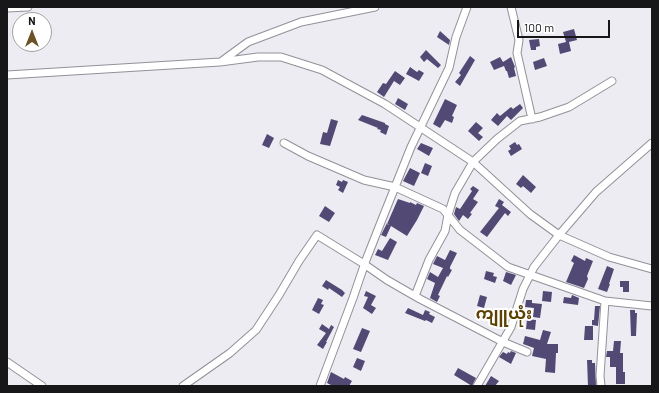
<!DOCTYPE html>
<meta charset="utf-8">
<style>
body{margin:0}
#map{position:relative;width:659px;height:393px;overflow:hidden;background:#edecf3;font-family:Barlow,sans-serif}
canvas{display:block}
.frame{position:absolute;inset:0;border:8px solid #17171a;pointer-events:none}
.north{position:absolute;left:12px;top:12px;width:40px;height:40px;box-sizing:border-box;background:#fff;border:1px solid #a2a2a3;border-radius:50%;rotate:0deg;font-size:11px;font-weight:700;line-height:16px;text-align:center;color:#17171a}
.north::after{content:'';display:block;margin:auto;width:14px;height:18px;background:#6b5323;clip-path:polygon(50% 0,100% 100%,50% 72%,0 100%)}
.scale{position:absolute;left:517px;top:20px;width:93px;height:18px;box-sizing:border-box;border:2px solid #17171a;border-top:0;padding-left:5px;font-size:12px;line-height:14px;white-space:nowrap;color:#17171a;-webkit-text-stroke:3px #fff;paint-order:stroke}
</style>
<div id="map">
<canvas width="659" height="393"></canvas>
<div class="frame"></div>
<div class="north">N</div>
<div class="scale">100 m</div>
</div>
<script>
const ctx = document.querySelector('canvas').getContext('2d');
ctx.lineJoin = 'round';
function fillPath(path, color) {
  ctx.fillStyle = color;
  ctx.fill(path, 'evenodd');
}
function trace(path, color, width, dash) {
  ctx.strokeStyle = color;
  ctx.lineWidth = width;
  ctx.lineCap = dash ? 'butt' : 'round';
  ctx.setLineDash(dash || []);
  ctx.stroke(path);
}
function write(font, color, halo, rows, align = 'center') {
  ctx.font = font + ' Barlow,"Noto Sans Myanmar",sans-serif';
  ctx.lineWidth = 4;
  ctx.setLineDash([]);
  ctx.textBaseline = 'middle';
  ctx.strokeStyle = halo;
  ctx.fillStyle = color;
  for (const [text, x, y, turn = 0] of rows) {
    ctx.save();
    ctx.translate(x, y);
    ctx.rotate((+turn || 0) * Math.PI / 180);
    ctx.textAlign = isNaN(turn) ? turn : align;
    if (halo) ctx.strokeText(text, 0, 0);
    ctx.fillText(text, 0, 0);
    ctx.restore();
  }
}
const building = new Path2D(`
 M 574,29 L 577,40 L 569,42 L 571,51 L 560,54 L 558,44 L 566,42 L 563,32 Z
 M 440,31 L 450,40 L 449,45 L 437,37 Z
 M 539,39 L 540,46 L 536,47 L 536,50 L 531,50 L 529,40 Z
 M 426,50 L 441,65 L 438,68 L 427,59 L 424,62 L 420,57 Z
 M 470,56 L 475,60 L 460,86 L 455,82 L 461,75 L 459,73 Z
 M 500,57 L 503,62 L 511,57 L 515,67 L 514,68 L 516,76 L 509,78 L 507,71 L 506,71 L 504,66 L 494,70 L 490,62 Z
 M 544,58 L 547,66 L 535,70 L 533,62 Z
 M 410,67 L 417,72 L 419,70 L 424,73 L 419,81 L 406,74 Z
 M 395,71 L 405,78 L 400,85 L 394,81 L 384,97 L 377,92 L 383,83 L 386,84 Z
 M 398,98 L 408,104 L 405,110 L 395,104 Z
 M 445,99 L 457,105 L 452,116 L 454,117 L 452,123 L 445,120 L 440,128 L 433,124 Z
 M 520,104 L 523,108 L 511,120 L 507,116 L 498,126 L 491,120 L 497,113 L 500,116 L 511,107 L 513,109 Z
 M 362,115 L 385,123 L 385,124 L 389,126 L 386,135 L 380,132 L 381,130 L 377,129 L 378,128 L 358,120 Z
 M 331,119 L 338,121 L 330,146 L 320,144 L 323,132 L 327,133 Z
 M 476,122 L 483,128 L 478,133 L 483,137 L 479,141 L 468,131 Z
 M 267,134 L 274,138 L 269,148 L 262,145 Z
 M 515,142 L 517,145 L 519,144 L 522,149 L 511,156 L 508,151 L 511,149 L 509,146 Z
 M 421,143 L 433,148 L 429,156 L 417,149 Z
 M 425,163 L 432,166 L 428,176 L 421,173 Z
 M 410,168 L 420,173 L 414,186 L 403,181 Z
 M 523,175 L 536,187 L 531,193 L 523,186 L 521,188 L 516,184 Z
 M 338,180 L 342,182 L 343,180 L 348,182 L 343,193 L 338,190 L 340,187 L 336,185 Z
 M 473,186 L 479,190 L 473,199 L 478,202 L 470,213 L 472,214 L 468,219 L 463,215 L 459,221 L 454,214 L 456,207 L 460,209 L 472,191 L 470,189 Z
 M 398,199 L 410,203 L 410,202 L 416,205 L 417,203 L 424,206 L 417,220 L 407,236 L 391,226 L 386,237 L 381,235 L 387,223 L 389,225 L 387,224 Z
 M 499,199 L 504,202 L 502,205 L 511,212 L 508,216 L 505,213 L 487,237 L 480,232 L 499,208 L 495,206 Z
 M 325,206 L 335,213 L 329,222 L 319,216 Z
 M 390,238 L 397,242 L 388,260 L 375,255 L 378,249 L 382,251 Z
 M 450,250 L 457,253 L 450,267 L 450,269 L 452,270 L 448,277 L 447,276 L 438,295 L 440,296 L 437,302 L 430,298 L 435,283 L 427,279 L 430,272 L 438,277 L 443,268 L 433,264 L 437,256 L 445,260 Z
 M 574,255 L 585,261 L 586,258 L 593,261 L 587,276 L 588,279 L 584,288 L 566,282 L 574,263 L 571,261 Z
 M 607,266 L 614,269 L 609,284 L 610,284 L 607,292 L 598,289 Z
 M 486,271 L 494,273 L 493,276 L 497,277 L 495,283 L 484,279 Z
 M 506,272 L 516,275 L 511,285 L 503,281 Z
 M 326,280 L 342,290 L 345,293 L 342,297 L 329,288 L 328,290 L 322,286 Z
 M 620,281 L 629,281 L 629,292 L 623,292 L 623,287 L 620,287 Z
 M 366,291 L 376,296 L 371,305 L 376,308 L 372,314 L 363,308 L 368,297 L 364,296 Z
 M 543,291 L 552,292 L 551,302 L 542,301 Z
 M 480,295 L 487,297 L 484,308 L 477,306 Z
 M 572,295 L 579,298 L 578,305 L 563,303 L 564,297 L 571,298 Z
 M 318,298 L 323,300 L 321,304 L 324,305 L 319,314 L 312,310 Z
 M 526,300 L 532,300 L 532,303 L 542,304 L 540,318 L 533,317 L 534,308 L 525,307 Z
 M 595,306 L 600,306 L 598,326 L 592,325 L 592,320 L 594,320 Z
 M 408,308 L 423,315 L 425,310 L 430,312 L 429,314 L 435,317 L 432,323 L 426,320 L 425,321 L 405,313 Z
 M 630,310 L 635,310 L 635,313 L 637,313 L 636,336 L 631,336 Z
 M 527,319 L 536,320 L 535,330 L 526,329 Z
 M 322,324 L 329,329 L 331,325 L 334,327 L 326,342 L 327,342 L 323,349 L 317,345 L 326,333 L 319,329 Z
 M 585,326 L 593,326 L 593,340 L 584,340 Z
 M 362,328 L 370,331 L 361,352 L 353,349 Z
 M 543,330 L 551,332 L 547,344 L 558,344 L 558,353 L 556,353 L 555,373 L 545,372 L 546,359 L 532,356 L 534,348 L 523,344 L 525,336 L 540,340 Z
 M 614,341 L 621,341 L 620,353 L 623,353 L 623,372 L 625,372 L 625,384 L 616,384 L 616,367 L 610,367 L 610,357 L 606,357 L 607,351 L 613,351 Z
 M 511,351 L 516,353 L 511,364 L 499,357 L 503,352 L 507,354 L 508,352 L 510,353 Z
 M 357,358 L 365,361 L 361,371 L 353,367 Z
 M 587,360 L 592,360 L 592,363 L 595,363 L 596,386 L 588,386 Z
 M 458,368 L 476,378 L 472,386 L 454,375 Z
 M 331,372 L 344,379 L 345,377 L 352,381 L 349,386 L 333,386 L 327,383 Z
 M 491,376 L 499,381 L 495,386 L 485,386 Z`);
const minor = new Path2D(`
 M 511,7 L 519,40 L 517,53 L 532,119
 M 7,8 L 28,7
 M 222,61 L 248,42 L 301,22 L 375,7
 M 7,75 L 220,62 L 258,57 L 281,57 L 322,70 L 385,104 L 473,162 L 530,214 L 559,235 L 609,257 L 652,269
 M 284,143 L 308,156 L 364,180 L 395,187 L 443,209 L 460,230 L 508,267 L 605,301 L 652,306
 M 415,296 L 429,260 L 445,231 L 448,215 L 455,193 L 473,162 L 497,139 L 520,121 L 540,117 L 569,107 L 612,81
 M 7,362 L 42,386
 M 183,386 L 230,353 L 256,330 L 279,295 L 299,261 L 317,235 L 364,264 L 387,280 L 420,299 L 503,342 L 527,352
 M 320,386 L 353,298 L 366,260 L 381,222 L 411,147 L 449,68 L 456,37 L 467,7
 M 477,386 L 511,327 L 523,289 L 534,267 L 559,235 L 596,192 L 652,143
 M 601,386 L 600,376 L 605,301`);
const quarterNames = [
 ["ကျူယုံး",504,314]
];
fillPath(building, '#524a75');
trace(minor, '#929198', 9);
trace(minor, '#fff', 7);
write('bold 16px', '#5b4102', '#fff', quarterNames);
</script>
